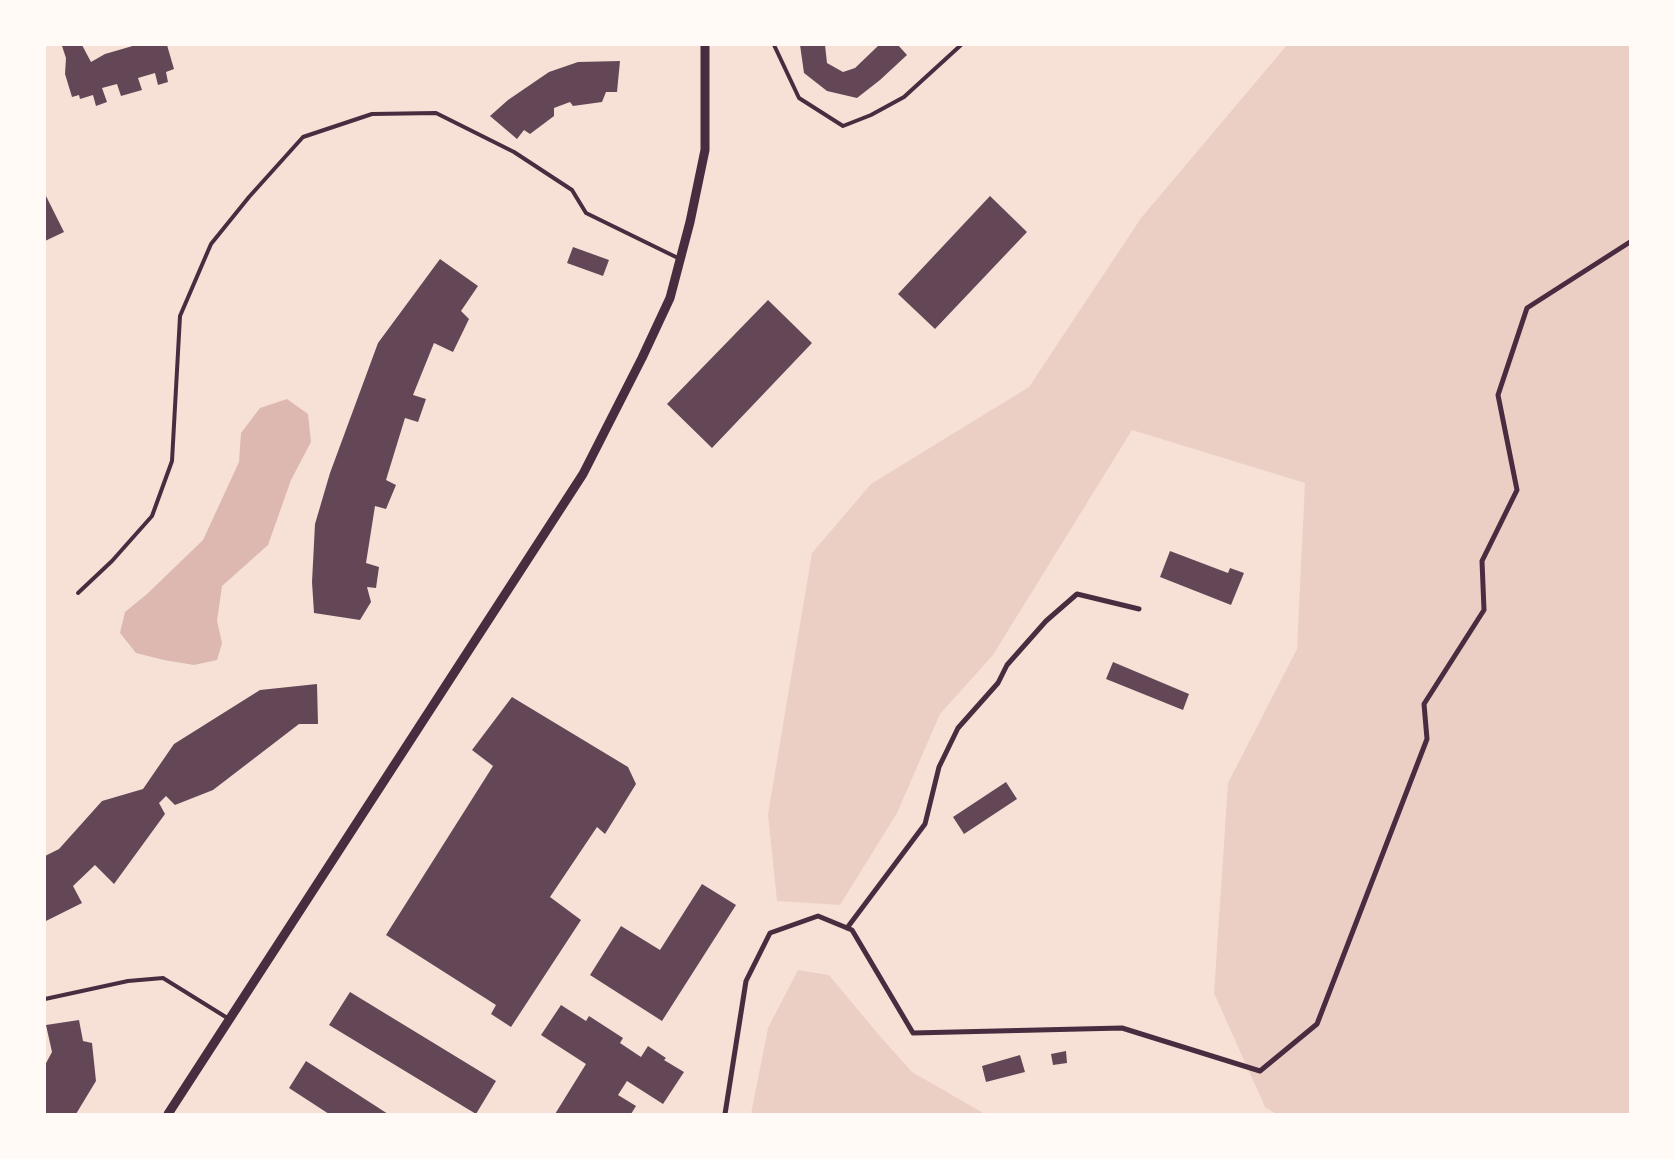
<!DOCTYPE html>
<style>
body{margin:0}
#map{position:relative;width:1675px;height:1159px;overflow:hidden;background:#f7e1d7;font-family:"Fira Sans Condensed",sans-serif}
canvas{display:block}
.frame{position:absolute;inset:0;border:46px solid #fffaf5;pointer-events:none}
</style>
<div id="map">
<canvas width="1675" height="1159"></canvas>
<div class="frame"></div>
</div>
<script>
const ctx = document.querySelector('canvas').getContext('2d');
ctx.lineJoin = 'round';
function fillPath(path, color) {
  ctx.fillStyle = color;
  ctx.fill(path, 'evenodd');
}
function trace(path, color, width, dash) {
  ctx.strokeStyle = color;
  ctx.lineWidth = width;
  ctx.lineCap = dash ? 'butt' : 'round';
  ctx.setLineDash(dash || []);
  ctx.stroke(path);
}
const green = new Path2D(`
 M 1287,45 L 1630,45 L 1630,1114 L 1276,1114 L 1265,1107 L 1214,993 L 1228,783 L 1297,649 L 1305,483 L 1132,430 L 993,655 L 940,714 L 897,813 L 840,905 L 777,901 L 768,814 L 812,553 L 871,484 L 1029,387 L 1141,218 Z
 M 798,970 L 829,975 L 878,1034 L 912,1072 L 985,1114 L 751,1114 L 768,1028 Z`);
const water = new Path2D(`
 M 287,399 L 308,414 L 311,442 L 291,480 L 268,545 L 222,586 L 217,621 L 222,643 L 217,660 L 194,665 L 164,660 L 136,653 L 120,633 L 125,612 L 147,594 L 203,540 L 239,462 L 241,433 L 260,408 Z`);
const building = new Path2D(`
 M 66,45 L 82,45 L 91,62 L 105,54 L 136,45 L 167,45 L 174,69 L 166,72 L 168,82 L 158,85 L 155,73 L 138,78 L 142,90 L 121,96 L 117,84 L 102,88 L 107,102 L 96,106 L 93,95 L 80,99 L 79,95 L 72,97 L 65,74 L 66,58 L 62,46 Z
 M 800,45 L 825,45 L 827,63 L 843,72 L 855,68 L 879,45 L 898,45 L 907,55 L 880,80 L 857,98 L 827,91 L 804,73 Z
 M 620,61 L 617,92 L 606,92 L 602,102 L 573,106 L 570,102 L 554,108 L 554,116 L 530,134 L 524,130 L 517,139 L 490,116 L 508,100 L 549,72 L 578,62 Z
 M 45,194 L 64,232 L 45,241 Z
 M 990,196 L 1027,232 L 935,329 L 898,294 Z
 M 573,247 L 609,260 L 603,276 L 567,263 Z
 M 440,259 L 478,286 L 461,311 L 469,319 L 453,352 L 434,343 L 413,395 L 426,399 L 418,422 L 405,418 L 386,480 L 396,485 L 386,509 L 375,506 L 366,563 L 379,567 L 376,588 L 367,587 L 371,602 L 360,620 L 314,613 L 312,582 L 315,524 L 330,473 L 378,343 Z
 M 768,300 L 812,343 L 712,448 L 667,404 Z
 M 1170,551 L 1228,573 L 1230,568 L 1244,573 L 1231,605 L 1160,577 Z
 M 1113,662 L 1189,694 L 1183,710 L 1106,679 Z
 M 317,684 L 318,724 L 299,724 L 213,790 L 175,805 L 166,796 L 159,803 L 165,814 L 114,884 L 95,865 L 73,886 L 82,903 L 46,921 L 45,856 L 59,849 L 102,801 L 143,789 L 174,744 L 260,690 Z
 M 512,697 L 628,767 L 636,784 L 605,834 L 597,827 L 550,897 L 581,920 L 511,1027 L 491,1014 L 496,1005 L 386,935 L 493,766 L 472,750 Z
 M 1006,782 L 1017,799 L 964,834 L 953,817 Z
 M 702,884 L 736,905 L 662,1021 L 590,975 L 621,926 L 660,950 Z
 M 350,992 L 496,1081 L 476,1114 L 329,1025 Z
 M 561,1005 L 586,1021 L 589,1016 L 623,1038 L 620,1043 L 641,1057 L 648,1046 L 666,1058 L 664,1060 L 684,1072 L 663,1104 L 627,1081 L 618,1095 L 636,1106 L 631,1114 L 555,1114 L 586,1064 L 541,1035 Z
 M 79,1020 L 83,1041 L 92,1043 L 96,1081 L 76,1114 L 45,1114 L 45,1065 L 52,1052 L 46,1025 Z
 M 1066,1051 L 1067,1063 L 1053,1065 L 1051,1054 Z
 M 1020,1055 L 1025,1072 L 986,1082 L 982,1066 Z
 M 306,1061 L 388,1114 L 329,1114 L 289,1088 Z`);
const service = new Path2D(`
 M 774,45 L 799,98 L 843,126 L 871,115 L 904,97 L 961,45
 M 78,593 L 112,561 L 152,516 L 172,461 L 180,316 L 211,244 L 249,197 L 303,137 L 372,114 L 436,113 L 514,152 L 572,190 L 586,213 L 680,259
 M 45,999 L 128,981 L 163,978 L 229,1019`);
const minor = new Path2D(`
 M 847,928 L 925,824 L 939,767 L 958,728 L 998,683 L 1007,665 L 1046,621 L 1077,594 L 1139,609
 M 725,1114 L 746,981 L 770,933 L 818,916 L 852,930 L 913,1033 L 1122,1028 L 1260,1071 L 1317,1024 L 1427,739 L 1424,704 L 1484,610 L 1482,561 L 1517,490 L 1498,395 L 1527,308 L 1630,242`);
const tertiary = new Path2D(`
 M 168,1114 L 583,474 L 642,358 L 670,298 L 690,222 L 705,150 L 705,45`);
fillPath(green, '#ebcfc5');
fillPath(water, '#dcb8b0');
fillPath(building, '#644757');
trace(service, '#4a2c40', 4);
trace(minor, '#4a2c40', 5);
trace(tertiary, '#4a2c40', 9);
</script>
